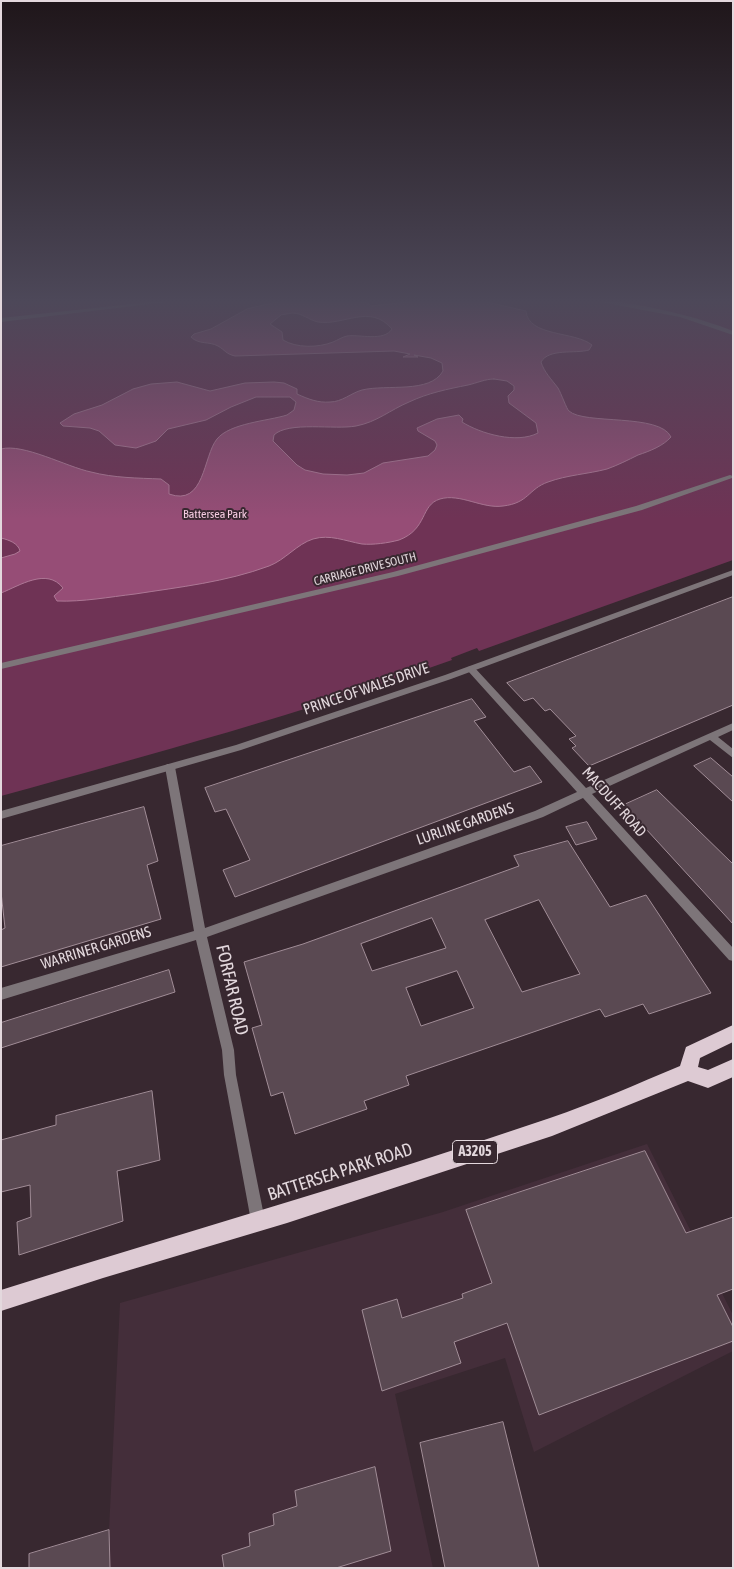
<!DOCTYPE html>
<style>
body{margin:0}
#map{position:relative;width:734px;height:1569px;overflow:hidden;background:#382830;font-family:"Asap Condensed",sans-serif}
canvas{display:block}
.frame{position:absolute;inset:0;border:2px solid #e3d8dd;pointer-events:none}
</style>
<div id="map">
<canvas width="734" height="1569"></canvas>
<div class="frame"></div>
</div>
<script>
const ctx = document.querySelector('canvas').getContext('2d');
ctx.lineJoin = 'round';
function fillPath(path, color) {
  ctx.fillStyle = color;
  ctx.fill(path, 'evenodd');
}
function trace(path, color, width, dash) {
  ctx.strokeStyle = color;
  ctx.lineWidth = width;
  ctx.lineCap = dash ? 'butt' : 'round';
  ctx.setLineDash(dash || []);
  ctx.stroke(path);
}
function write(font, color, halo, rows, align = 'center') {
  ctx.font = font + ' "Asap Condensed",sans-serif';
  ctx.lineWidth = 4;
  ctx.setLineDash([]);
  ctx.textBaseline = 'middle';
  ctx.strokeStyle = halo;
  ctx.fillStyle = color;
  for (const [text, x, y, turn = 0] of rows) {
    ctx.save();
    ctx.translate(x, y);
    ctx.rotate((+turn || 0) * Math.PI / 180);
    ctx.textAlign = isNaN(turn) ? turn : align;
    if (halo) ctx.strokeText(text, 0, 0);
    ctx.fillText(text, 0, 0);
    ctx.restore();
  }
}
const built = new Path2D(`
 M 647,1144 L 733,1315 L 733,1351 L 534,1452 L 505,1358 L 395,1394 L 433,1568 L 110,1568 L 109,1530 L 120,1303 L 443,1212 Z`);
const green = new Path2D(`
 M 1,300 L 733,300 L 733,560 L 479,651 L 477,648 L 451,658 L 452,660 C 304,713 153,754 1,796 Z`);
const water = new Path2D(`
 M 286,300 L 348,300 L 368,303 L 371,306 L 426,300 L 478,300 L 526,311 C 528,337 575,331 592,345 L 589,350 C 575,354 549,348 541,362 C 544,372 552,380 558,388 C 561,393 567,410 569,411 C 584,425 660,413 671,437 C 663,446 650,451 638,455 C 628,460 618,465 607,469 C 588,474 567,475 548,482 C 528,489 529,503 503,506 C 482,509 460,493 440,499 C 420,505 428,529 399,540 C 388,543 373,545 362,544 C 345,541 330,534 313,539 C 297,544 285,560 269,566 C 226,582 180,587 135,594 C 109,597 83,602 57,601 L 54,596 L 63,588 C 47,567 19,586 1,593 L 1,558 L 15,554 L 20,551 C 18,543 9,540 1,538 L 1,449 C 23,443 67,467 91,472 C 114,478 138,478 161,479 L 169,485 L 169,494 C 205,507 203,456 217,439 C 230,423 268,421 287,415 L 294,410 L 296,402 L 290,397 L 256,397 L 231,407 L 206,420 L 168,429 L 156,441 L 136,448 L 115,445 L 99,431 L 90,428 L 63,426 L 60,423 L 74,414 L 102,405 L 133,389 L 151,384 L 177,382 L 210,391 L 245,383 L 274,382 L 284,383 L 297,389 L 297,394 C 308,399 318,403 330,402 C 342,402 351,393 362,390 C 387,384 430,394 443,371 L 442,363 L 431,358 L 414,355 L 418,357 L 403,357 L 410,354 L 394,351 L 235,356 C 226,354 225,350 218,346 C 209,341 199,345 191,337 L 194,334 L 211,329 L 247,309 ZM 293,313 C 302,313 309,320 318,322 C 344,326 370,303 392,329 C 384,342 359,334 347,336 C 342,337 338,340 333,342 C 318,348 296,348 283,340 L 282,332 L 270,324 L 281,315 ZM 494,379 L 507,381 L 514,386 L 514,390 L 508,396 L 509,403 L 536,423 L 538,433 C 517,444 481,434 462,422 L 463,419 L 459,415 L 437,419 L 417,428 L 418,431 L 435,441 L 437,445 L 435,450 L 428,456 L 383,463 L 364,473 L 347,475 L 323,474 L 305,470 L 297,465 L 273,441 L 274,435 C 288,421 335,430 356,426 C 377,422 390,410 409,402 C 428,393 448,389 468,385 C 477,383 485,379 494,379 Z`);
const building = new Path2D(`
 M 733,597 L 733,705 L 589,766 L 572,748 L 576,746 L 569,739 L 576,736 L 550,709 L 545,711 L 533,698 L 524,701 L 507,683 Z
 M 472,699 L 486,717 L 474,721 L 514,772 L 530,766 L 542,782 L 235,897 L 223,870 L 250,860 L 226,809 L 215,812 L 205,788 Z
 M 711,758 L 733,777 L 733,802 L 694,766 Z
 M 657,790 L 733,864 L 733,924 L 624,805 Z
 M 144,807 L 158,861 L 147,865 L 161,919 L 1,967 L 1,930 L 5,928 L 1,892 L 1,846 Z
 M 587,822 L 597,839 L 576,845 L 566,827 Z
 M 568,841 L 610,907 L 646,895 L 711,993 L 649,1014 L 643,1004 L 605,1017 L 600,1009 L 406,1076 L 409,1085 L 364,1101 L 367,1109 L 295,1134 L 283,1092 L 271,1096 L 252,1028 L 262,1025 L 244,962 L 303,944 L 519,866 L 514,856 ZM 539,900 L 580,974 L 522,992 L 485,920 ZM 432,918 L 446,948 L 372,971 L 361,944 ZM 457,971 L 474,1008 L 421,1026 L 406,988 Z
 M 169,970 L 175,992 L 1,1048 L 1,1023 Z
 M 152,1091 L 160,1160 L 117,1171 L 123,1221 L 19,1255 L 17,1222 L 31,1217 L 30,1185 L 1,1192 L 1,1140 L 56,1125 L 56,1116 Z
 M 645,1151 L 686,1233 L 733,1217 L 733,1289 L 717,1295 L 733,1327 L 733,1341 L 539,1415 L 507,1323 L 454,1342 L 461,1363 L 382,1391 L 362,1310 L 397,1299 L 402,1318 L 463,1298 L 462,1294 L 492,1283 L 466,1210 Z
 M 503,1422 L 539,1568 L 445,1568 L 420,1443 Z
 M 375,1467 L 391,1551 L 336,1568 L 224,1568 L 222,1555 L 250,1546 L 249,1533 L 274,1525 L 273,1514 L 297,1506 L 295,1491 Z
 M 109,1530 L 110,1568 L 29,1568 L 29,1554 Z`);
const pedestrian = new Path2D(`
 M 169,300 L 183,300 L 1,322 L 1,318 Z
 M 590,300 C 604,299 619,302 632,304 C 667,310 700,318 733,331 L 733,335 L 680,317 Z
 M 730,475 L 733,476 L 732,478 L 642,510 L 398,576 L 1,669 L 1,663 L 393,572 L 636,506 Z`);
const minor = new Path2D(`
 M 471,666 L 474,667 L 586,788 L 733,723 L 733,730 L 718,737 L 733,749 L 733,758 L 710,740 L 592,794 L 733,948 L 733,961 L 729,960 L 583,798 L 543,817 L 207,937 L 234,1050 L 236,1075 L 265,1221 L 263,1226 L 258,1228 L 253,1226 L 251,1221 L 224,1075 L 222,1050 L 196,940 L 1,1000 L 1,988 L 194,931 L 165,767 L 167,764 L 173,764 L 175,767 L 205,928 L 535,811 L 577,792 L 468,671 L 467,669 L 468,667 Z`);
const tertiary = new Path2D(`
 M 733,570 L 733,575 L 451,679 L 241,750 L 1,819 L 1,811 L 236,745 L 445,675 Z`);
const trunk = new Path2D(`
 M 733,1025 L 733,1042 L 700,1058 L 698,1067 L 708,1070 L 733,1059 L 733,1077 L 708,1088 L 688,1081 L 552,1136 L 287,1223 L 103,1278 L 1,1311 L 1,1290 C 184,1232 369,1180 550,1118 C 594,1103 637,1084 680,1066 L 686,1047 Z`);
const farParknames = [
 ["Battersea Park",215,514]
];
const farStreetnames = [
 ["CARRIAGE DRIVE SOUTH",365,569,-14]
];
const shields = [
 [475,1152,45]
];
const shieldNames = [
 ["A3205",475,1152]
];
const streetNames = [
 ["PRINCE OF WALES DRIVE",366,689,-19],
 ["MACDUFF ROAD",614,802,48],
 ["LURLINE GARDENS",465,824,-19],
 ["WARRINER GARDENS",96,948,-17]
];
const nearStreetnames = [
 ["FORFAR ROAD",232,990,77],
 ["BATTERSEA PARK ROAD",340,1172,-18]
];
fillPath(built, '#442e3a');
fillPath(green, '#6f3355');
fillPath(water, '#964d76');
trace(water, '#ad7795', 1);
fillPath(building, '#5a4952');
trace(building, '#a18d97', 1);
fillPath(pedestrian, '#7d7579');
fillPath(minor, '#7d7579');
fillPath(tertiary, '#7d7579');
fillPath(trunk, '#ddcad3');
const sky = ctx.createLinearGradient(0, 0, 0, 519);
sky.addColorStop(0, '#1f161a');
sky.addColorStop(0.58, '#4d4859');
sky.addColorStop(1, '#4d485900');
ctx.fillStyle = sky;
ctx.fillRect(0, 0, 734, 519);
write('12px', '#f7cce2', '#382830', farParknames);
write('12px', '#e3d8dd', '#382830', farStreetnames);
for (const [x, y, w] of shields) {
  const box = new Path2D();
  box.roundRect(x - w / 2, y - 11.5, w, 23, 4);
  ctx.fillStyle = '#382830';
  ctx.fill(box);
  trace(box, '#e3d8dd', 1);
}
write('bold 14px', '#e3d8dd', null, shieldNames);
write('15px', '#e3d8dd', '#382830', streetNames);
write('18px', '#e3d8dd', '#382830', nearStreetnames);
</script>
